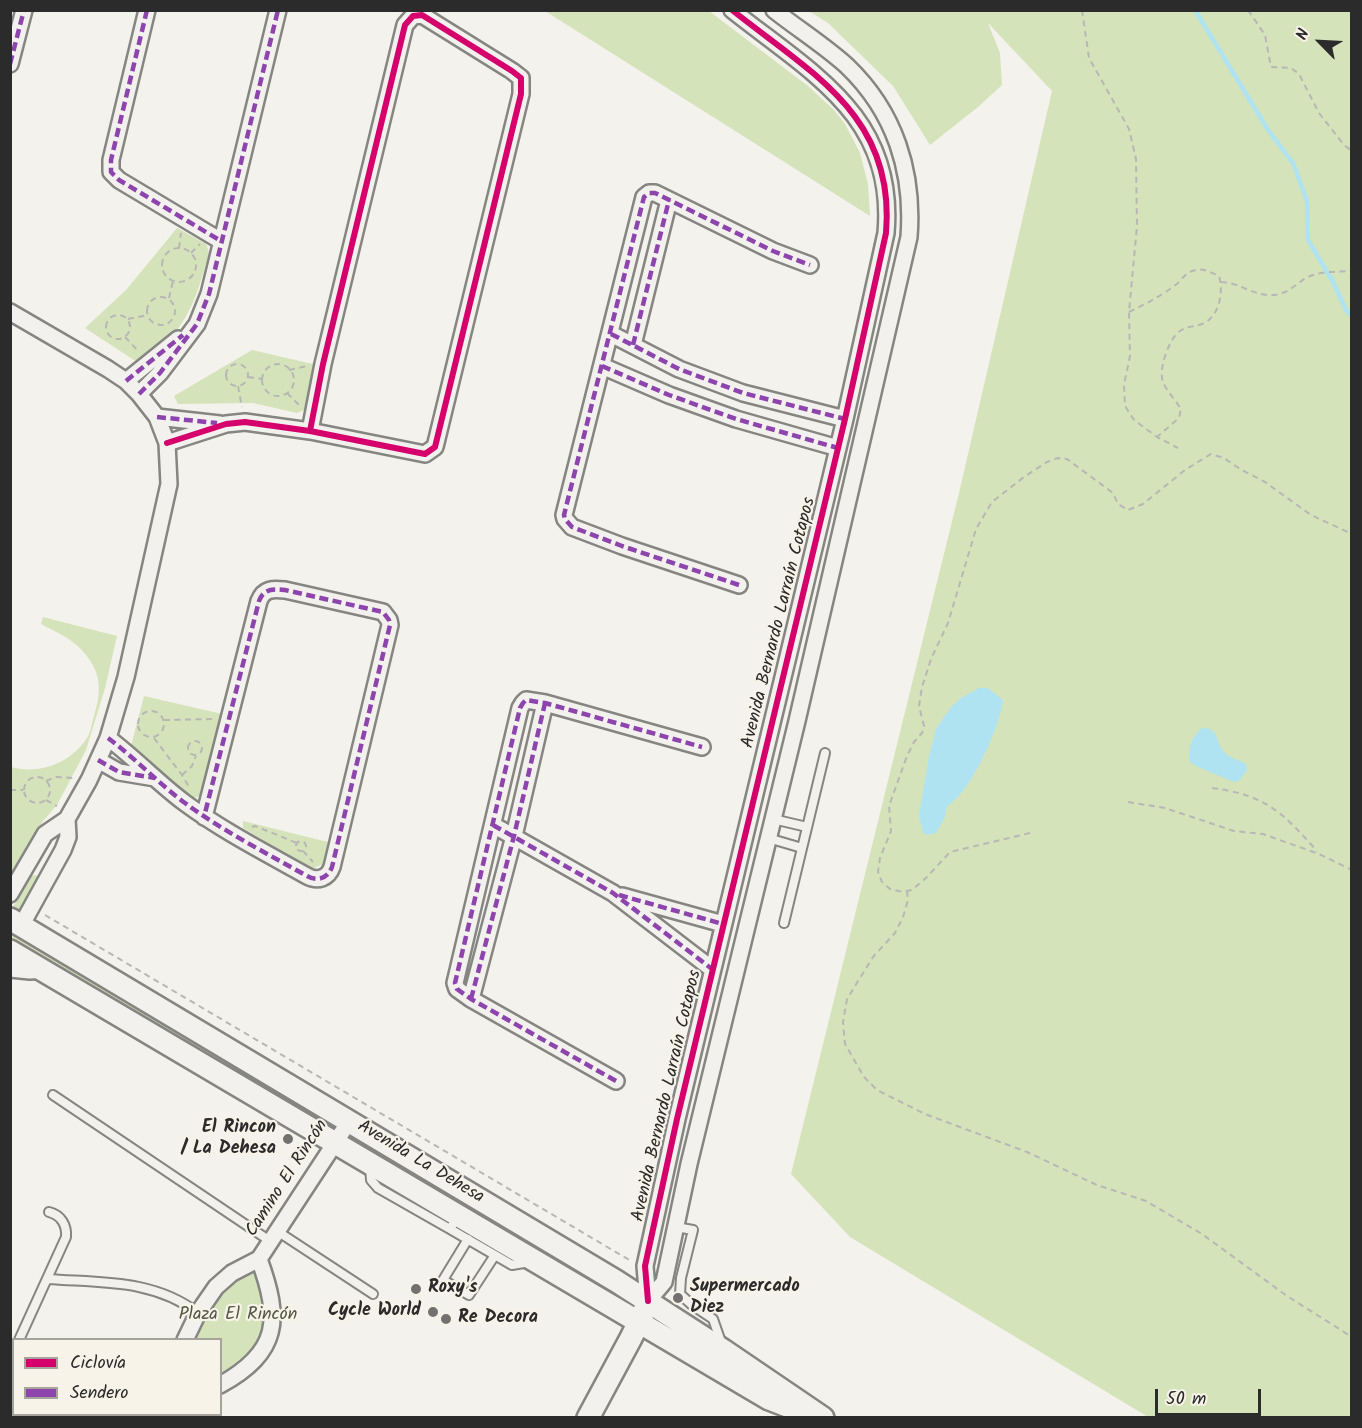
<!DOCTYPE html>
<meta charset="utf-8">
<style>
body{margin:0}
#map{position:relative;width:1362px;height:1428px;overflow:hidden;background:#f4f2ec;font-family:Kalam,sans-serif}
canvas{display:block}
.frame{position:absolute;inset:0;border:12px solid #2b2b2b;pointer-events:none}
.legend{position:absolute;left:12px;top:1338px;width:210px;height:78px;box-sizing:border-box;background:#f7f3e8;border:2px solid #a5a39c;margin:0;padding:8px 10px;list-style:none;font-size:18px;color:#2b2b2b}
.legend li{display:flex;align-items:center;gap:12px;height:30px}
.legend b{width:30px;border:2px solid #a5a39c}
.north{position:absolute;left:1290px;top:12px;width:60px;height:60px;-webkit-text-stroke:4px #f7f3e8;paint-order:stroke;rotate:294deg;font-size:16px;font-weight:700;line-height:24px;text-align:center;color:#2b2b2b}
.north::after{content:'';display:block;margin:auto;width:21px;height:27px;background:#2b2b2b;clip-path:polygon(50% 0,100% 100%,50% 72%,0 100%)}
.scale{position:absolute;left:1155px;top:1389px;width:106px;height:27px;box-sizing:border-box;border:3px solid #2b2b2b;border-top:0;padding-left:8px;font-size:18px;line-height:21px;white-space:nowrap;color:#2b2b2b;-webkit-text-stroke:4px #f7f3e8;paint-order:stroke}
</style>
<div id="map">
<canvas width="1362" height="1428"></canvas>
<div class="frame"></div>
<ul class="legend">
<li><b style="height:8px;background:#d6006c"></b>Ciclovía</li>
<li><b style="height:8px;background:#8e44ad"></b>Sendero</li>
</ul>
<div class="north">N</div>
<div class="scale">50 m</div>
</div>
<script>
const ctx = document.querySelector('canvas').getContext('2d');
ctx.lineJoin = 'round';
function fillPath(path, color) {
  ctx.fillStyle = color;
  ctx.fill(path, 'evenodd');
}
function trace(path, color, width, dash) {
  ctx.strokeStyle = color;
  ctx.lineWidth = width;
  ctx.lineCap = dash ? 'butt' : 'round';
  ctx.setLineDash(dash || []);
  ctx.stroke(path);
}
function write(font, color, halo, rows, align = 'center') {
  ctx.font = font + ' Kalam,sans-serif';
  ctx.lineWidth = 4.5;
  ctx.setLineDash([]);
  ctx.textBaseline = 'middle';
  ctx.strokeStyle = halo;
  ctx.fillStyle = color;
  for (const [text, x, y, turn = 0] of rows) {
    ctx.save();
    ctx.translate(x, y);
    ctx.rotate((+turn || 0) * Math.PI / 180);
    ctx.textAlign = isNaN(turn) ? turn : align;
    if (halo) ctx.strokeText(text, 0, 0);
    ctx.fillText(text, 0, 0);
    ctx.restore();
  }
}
const green = new Path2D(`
 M 545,11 L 709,11 L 808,86 L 834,110 L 845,124 L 860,153 L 868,184 L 870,216 Z
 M 809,11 L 1351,11 L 1351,1417 L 1148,1417 L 850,1237 L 791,1174 L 959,493 L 1052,91 L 988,23 L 1000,53 L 1002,85 L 978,107 L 930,145 L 893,86 L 828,23 Z
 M 177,228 L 206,244 L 209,252 C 201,282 193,313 171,337 C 162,347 148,354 137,362 L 85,328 L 126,290 Z
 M 252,350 L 317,365 L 306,409 L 297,413 L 253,403 L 178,404 L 174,396 Z
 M 43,617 L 117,636 L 105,688 L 86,750 L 57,805 L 43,821 L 11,875 L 11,767 C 39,775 71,763 87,738 C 91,732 92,722 94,716 C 100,697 102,679 91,662 C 78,641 62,635 41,624 Z
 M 144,696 L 222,714 L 202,796 L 193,798 L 131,746 Z
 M 243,821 L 328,842 L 323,864 L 312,869 L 243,828 Z
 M 35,875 L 39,877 L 40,881 L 19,915 L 11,910 L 32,876 Z
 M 11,930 L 308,1107 L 310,1116 L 302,1116 L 11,943 Z
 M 352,1134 L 608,1284 L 604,1292 L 495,1225 L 357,1145 L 349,1137 Z
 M 252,1270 L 262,1290 L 267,1324 L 258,1343 L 246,1359 L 221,1379 L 220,1340 L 192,1340 L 207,1310 L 230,1280 Z`);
const water = new Path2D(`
 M 979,688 L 988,688 L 1003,700 C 1000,726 975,780 956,799 C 953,802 949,804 946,808 L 945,817 L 936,833 L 928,835 L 923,833 L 919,815 L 929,756 L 936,729 L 951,707 L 961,698 Z
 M 1202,728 C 1220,728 1215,742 1224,752 C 1229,758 1239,760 1246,764 L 1247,770 L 1240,780 L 1234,782 L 1196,766 L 1190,762 C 1187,750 1192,735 1202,728 Z`);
const stream = new Path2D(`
 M 1195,10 L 1268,130 L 1293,163 L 1307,201 L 1308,240 L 1333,282 L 1346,310 L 1352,317`);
const path = new Path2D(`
 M 1082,10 L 1089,58 L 1129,129 L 1136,159 L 1137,226 L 1129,312 L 1130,356 L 1124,385 L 1125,406 L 1134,420 L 1157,437 L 1178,448
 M 1248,10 L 1265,35 L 1271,67 L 1291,68 L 1299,74 L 1319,113 L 1344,145 L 1352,151
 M162 265a17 17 0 1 1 34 0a17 17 0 1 1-34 0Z
 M 179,248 L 181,233
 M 191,253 L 200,244
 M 1221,282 C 1238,282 1254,296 1271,295 C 1291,295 1297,280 1313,275 C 1325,271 1339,272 1352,271
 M147 311a14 14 0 1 1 28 0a14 14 0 1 1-28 0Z
 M 169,298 L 173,281
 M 1129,312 C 1146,304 1163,295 1178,283 C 1182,279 1186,273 1192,271 C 1202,267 1210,272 1219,276 C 1224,292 1219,318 1202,324 C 1194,327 1187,326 1180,331 C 1169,338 1158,370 1163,382 C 1166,390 1176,401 1181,409 L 1179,418 L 1157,437
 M106 327a12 12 0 1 1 24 0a12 12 0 1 1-24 0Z
 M 128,319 L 148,315
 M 125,337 L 139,352
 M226 375a11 11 0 1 1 22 0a11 11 0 1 1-22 0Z
 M262 380a16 16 0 1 1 32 0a16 16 0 1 1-32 0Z
 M 289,370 L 307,366
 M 248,377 L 262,379
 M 238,386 L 242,407
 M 287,393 L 300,406
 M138 724a13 13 0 1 1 26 0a13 13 0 1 1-26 0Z
 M 164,720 L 213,719
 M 154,738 L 182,775 L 189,787
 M188 748a7 7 0 1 1 14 0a7 7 0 1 1-14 0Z
 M 182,775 L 192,766 L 196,756
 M24 790a13 13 0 1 1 26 0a13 13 0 1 1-26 0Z
 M 46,781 L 56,777 L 73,778
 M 1212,788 C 1266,795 1282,812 1317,851
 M 10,790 L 23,790
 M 46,800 L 57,806
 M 1128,802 L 1165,808 L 1234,831 L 1263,834 L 1319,854 L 1352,870
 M 252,827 L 255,826 L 297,843
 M 1030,833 L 950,852 L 926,878 L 912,890 L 907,891 L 903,892 L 890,889 L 882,882 L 878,872 L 880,858 L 891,831 L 889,806 L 907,756 L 914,742 L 922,733 L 924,726 L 919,706 L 922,687 L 931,659 L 948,623 L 976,529 L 992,502 L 1024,477 L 1047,462 L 1058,458 L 1067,459 L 1113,493 L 1118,504 L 1128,510 L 1143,504 L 1185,470 L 1211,454 L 1224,458 L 1240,469 L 1265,482 L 1311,515 L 1352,534
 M296 846a5 5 0 1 1 10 0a5 5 0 1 1-10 0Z
 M 303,851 L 313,862
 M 907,891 L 908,900 L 903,917 L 895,933 L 873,957 L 847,999 L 843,1022 L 845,1044 L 864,1077 L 877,1090 L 925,1114 L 1027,1152 L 1097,1185 L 1146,1201 L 1202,1234 L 1287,1296 L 1352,1337
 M 45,915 L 631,1261`);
const lane = new Path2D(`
 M 773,819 L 807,827
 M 768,838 L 802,848
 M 784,923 L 825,753
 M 53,1095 L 270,1241
 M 370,1167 L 371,1180 L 378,1188 L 450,1229
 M 458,1216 L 450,1229 L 512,1265 L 530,1262
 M 676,1227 L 693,1230 L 681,1278 L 680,1294 L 692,1305 L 713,1319 L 721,1342
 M 277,1231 L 373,1294
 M 468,1239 L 443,1280 L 469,1295 L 495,1255
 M 48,1279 C 102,1283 153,1279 198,1313
 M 19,1340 L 66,1237 C 67,1225 61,1215 49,1212
 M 12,1355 L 14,1351`);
const street = new Path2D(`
 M 147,10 L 111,160 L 111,172 L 119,180 L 221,241
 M 10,64 L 24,10
 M 10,312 L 108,369 L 126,381 L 139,394 L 157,417 L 167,443 L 169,484 L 126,677 L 108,738 L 89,780 L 67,819 L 45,834 L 10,894
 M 611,334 L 679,369 L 743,393 L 845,419
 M 633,345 L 669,200
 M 602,366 L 669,395 L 736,419 L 838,448
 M 126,381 L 178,339
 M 139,394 L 160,373 L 197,324 L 209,294 L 278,10
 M 157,417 L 220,424
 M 167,443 L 226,424 L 245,422 L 310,431 L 425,454 L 435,447 L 521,94 L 521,78 L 512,71 L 422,15 L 413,16 L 405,25 L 323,364 L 310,431
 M 739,585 L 622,546 L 572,527 L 565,519 L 564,515 L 644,197 L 649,193 L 655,193 L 773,251 L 810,265
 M 108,738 C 135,758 158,783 185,803 C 223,831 266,853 307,876 C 318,882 328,878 332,867 L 390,625 L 389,620 L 383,612 L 285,590 C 273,589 264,588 259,601 L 204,817
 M 98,760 L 119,772 L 155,778
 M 493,825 L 613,893 L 712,969
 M 622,896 L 723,924
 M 21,926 L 63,850 L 68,837 L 67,819
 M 10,969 L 30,971 L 43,970
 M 471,999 L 514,836 L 545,703
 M 616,1081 L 471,999 L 457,989 L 455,983 L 520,708 L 523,703 L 526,700 L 545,703 L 702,747
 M 648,1301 L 645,1266 L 677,1119 L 845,419 L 886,233 C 896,116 811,73 732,10
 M 648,1301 L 664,1282 L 689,1164 L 797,721 L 909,237 C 914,172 895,112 847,66 C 825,46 798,29 774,10
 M 185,1340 L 198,1313 L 216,1287 L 232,1273 L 259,1259 L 350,1120
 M 220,1385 C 280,1352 281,1319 259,1259
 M 161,1418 L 166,1414`);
const secondary = new Path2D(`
 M 10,919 L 616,1281 L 723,1350 L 823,1418
 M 10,951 L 769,1399 L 800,1411
 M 588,1418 L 631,1338 L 645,1309`);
const quiet = new Path2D(`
 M 147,10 L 111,160 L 111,172 L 119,180 L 221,241
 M 10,64 L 24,10
 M 611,334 L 679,369 L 743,393 L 845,419
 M 633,345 L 669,200
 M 602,366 L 669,395 L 736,419 L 838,448
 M 126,381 L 183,335
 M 139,394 L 160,373 L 197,324 L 209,294 L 278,10
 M 157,417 L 217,423
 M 739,585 L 622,546 L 572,527 L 565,519 L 564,515 L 644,197 L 649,193 L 655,193 L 773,251 L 810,265
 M 108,738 C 135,758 158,783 185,803 C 223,831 266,853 307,876 C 318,882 328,878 332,867 L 390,625 L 389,620 L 383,612 L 285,590 C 273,589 264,588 259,601 L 204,817
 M 98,760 L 119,772 L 155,778
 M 493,825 L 613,893 L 712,969
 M 619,895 L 723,924
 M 471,999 L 514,836 L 545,703
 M 616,1081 L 471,999 L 457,989 L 455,983 L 520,708 L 523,703 L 526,700 L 545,703 L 702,747`);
const cycleway = new Path2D(`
 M 167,443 L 226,424 L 245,422 L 310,431 L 425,454 L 435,447 L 521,94 L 521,78 L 512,71 L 422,15 L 413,16 L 405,25 L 323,364 L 310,431
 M 648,1301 L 645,1266 L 677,1119 L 845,419 L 886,233 C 896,116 811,73 732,10`);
const markers = [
 [288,1139,6,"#71716f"],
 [416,1289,6,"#71716f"],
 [678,1298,6,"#71716f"],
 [433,1312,6,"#71716f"],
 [446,1319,6,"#71716f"]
];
const streetNames = [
 ["Avenida Bernardo Larraín Cotapos",780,623,-76],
 ["Avenida Bernardo Larraín Cotapos",668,1096,-77],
 ["Avenida La Dehesa",420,1163,31],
 ["Camino El Rincón",288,1179,-57]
];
const poiNames = [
 ["El Rincon",276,1129,"right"],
 ["/ La Dehesa",276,1150,"right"],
 ["Supermercado",690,1288],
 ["Diez",690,1309],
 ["Roxy's",428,1289],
 ["Cycle World",421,1312,"right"],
 ["Re Decora",458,1319]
];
const parkNames = [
 ["Plaza El Rincón",238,1316]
];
fillPath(green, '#d4e3b9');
fillPath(water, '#b0e3f2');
trace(stream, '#b0e3f2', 4.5);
trace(lane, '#858582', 12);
trace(street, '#858582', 20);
trace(secondary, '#858582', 26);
trace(path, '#b8b7b5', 2, [6, 4.5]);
trace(lane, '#f2f1ed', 8);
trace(street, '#f2f1ed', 15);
trace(secondary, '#f2f1ed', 21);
trace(quiet, '#8e44ad', 4.5, [9, 4.5]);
trace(cycleway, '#d6006c', 6);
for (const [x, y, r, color] of markers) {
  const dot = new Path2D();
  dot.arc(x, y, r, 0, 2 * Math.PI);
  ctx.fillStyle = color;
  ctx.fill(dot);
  trace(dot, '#f7f3e8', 2);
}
write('18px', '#2b2b2b', '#f7f3e8', streetNames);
write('bold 18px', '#2b2b2b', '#f7f3e8', poiNames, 'left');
write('18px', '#4f5644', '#f7f3e8', parkNames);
</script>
